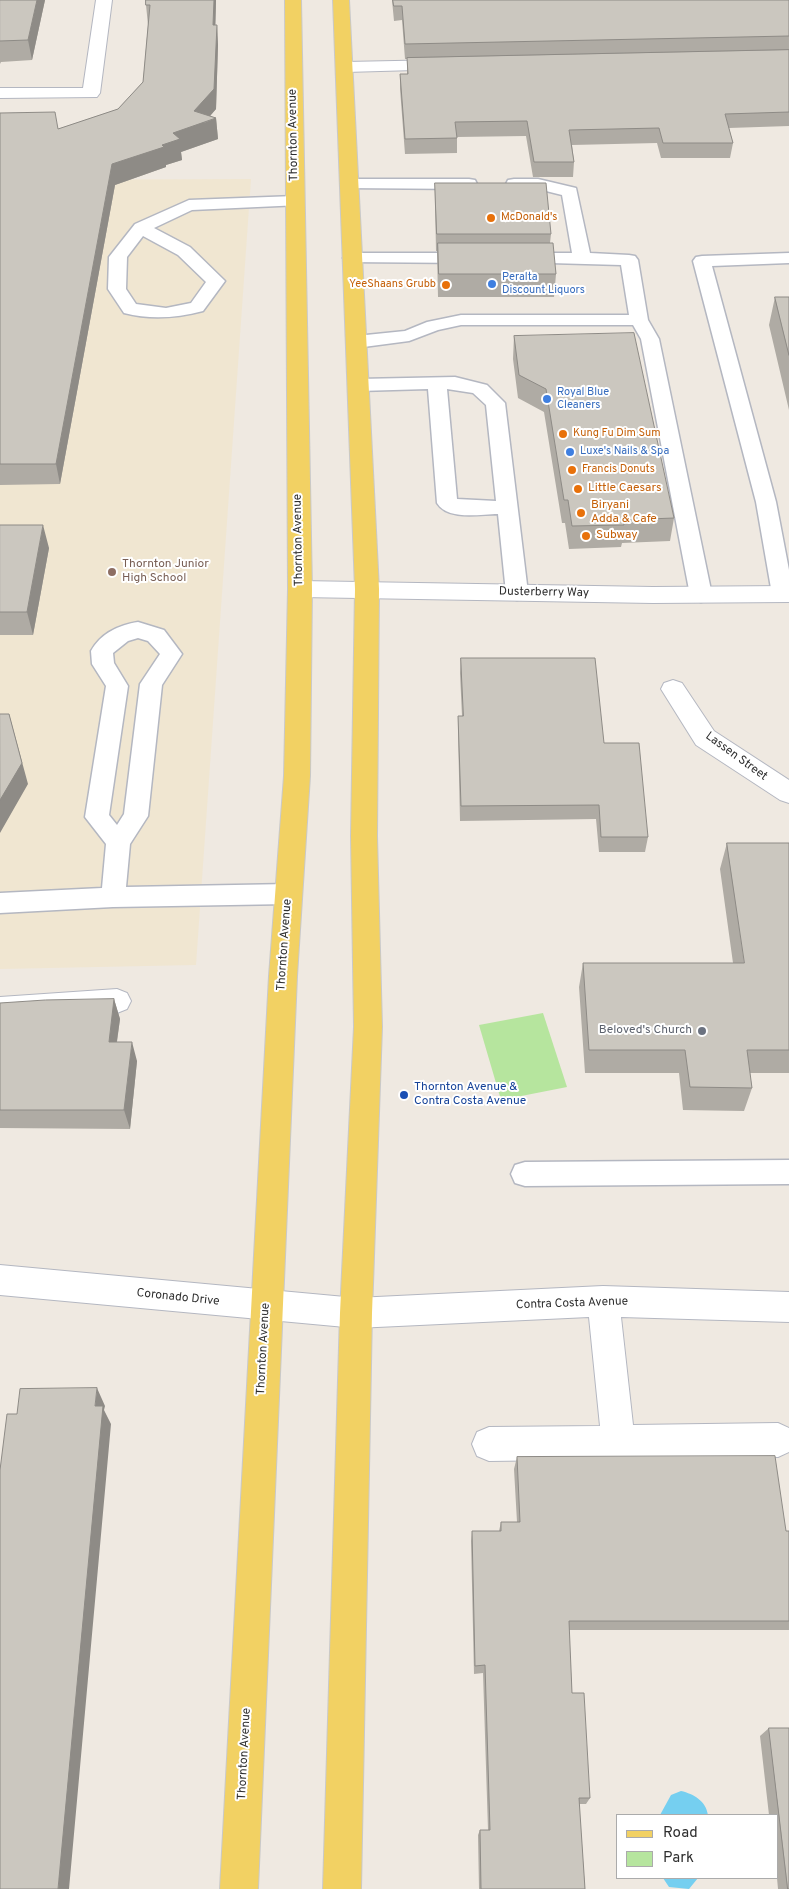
<!DOCTYPE html>
<style>
body{margin:0}
#map{position:relative;width:789px;height:1889px;overflow:hidden;background:#efe9e1;font-family:Overpass,sans-serif}
canvas{display:block}
.legend{position:absolute;left:616px;top:1814px;width:162px;height:65px;box-sizing:border-box;background:#fff;border:1px solid #ababab;margin:0;padding:6px 9px;list-style:none;font-size:15px;color:#2e2e2e}
.legend li{display:flex;align-items:center;gap:10px;height:25px}
.legend b{width:25px;border:1px solid #ababab}
</style>
<div id="map">
<canvas width="789" height="1889"></canvas>
<ul class="legend">
<li><b style="height:6px;background:#f2d163"></b>Road</li>
<li><b style="height:14px;background:#b6e59e"></b>Park</li>
</ul>
</div>
<script>
const ctx = document.querySelector('canvas').getContext('2d');
ctx.lineJoin = 'round';
function fillPath(path, color) {
  ctx.fillStyle = color;
  ctx.fill(path, 'evenodd');
}
function trace(path, color, width, dash) {
  ctx.strokeStyle = color;
  ctx.lineWidth = width;
  ctx.lineCap = dash ? 'butt' : 'round';
  ctx.setLineDash(dash || []);
  ctx.stroke(path);
}
function write(font, color, halo, rows, align = 'center') {
  ctx.font = font + ' Overpass,sans-serif';
  ctx.lineWidth = 4;
  ctx.setLineDash([]);
  ctx.textBaseline = 'middle';
  ctx.strokeStyle = halo;
  ctx.fillStyle = color;
  for (const [text, x, y, turn = 0] of rows) {
    ctx.save();
    ctx.translate(x, y);
    ctx.rotate((+turn || 0) * Math.PI / 180);
    ctx.textAlign = isNaN(turn) ? turn : align;
    if (halo) ctx.strokeText(text, 0, 0);
    ctx.fillText(text, 0, 0);
    ctx.restore();
  }
}
const education = new Path2D(`
 M 251,179 L 196,965 L 0,969 L 0,180 Z`);
const green = new Path2D(`
 M 543,1013 L 567,1087 L 501,1100 L 479,1025 Z`);
const water = new Path2D(`
 M 681,1791 C 694,1794 706,1801 708,1815 L 660,1815 L 671,1795 Z
 M 663,1878 L 698,1878 L 689,1889 L 669,1887 Z`);
const lane = new Path2D(`
 M 350,179 L 469,179 L 475,180 L 477,184 L 475,188 L 469,189 L 344,188 L 342,184 L 344,180 Z
 M 514,179 L 538,179 L 576,188 L 590,253 L 629,255 L 635,256 L 638,260 L 648,320 L 659,339 L 712,595 L 708,600 L 701,602 L 694,600 L 690,595 L 641,339 L 633,325 L 461,325 L 438,330 L 409,341 L 356,348 L 349,346 L 347,342 L 349,338 L 356,336 L 405,331 L 427,322 L 461,315 L 629,315 L 621,265 L 514,262 L 511,258 L 514,254 L 520,253 L 572,253 L 562,195 L 538,189 L 508,188 L 506,184 L 508,180 Z
 M 295,196 L 301,197 L 303,201 L 301,205 L 192,210 L 154,228 L 190,247 L 225,281 L 203,311 C 176,318 151,320 124,313 L 108,289 L 109,257 L 135,224 L 189,200 ZM 143,236 L 178,255 L 206,282 L 191,303 L 166,308 L 136,304 L 126,289 L 127,257 Z
 M 352,253 L 470,253 L 476,254 L 479,258 L 476,262 L 470,263 L 346,262 L 343,258 L 346,254 Z
 M 789,253 L 789,263 L 712,266 L 776,502 L 789,570 L 789,600 L 783,601 L 776,599 L 772,594 L 756,502 L 693,261 L 696,257 L 702,256 Z
 M 455,377 L 487,385 L 505,403 L 528,593 L 524,598 L 517,600 L 510,598 L 506,593 L 498,514 C 480,514 448,521 437,503 L 428,389 L 359,391 L 352,389 L 350,385 L 352,381 L 359,379 ZM 447,389 L 473,393 L 486,405 L 496,501 L 457,499 Z
 M 138,622 L 164,630 L 182,654 L 162,685 L 148,816 L 130,844 L 126,887 L 289,884 L 298,887 L 301,894 L 298,901 L 289,904 L 113,907 L 0,913 L 0,893 L 102,888 L 106,844 L 85,817 L 106,686 L 92,664 L 91,651 C 101,633 119,625 138,622 ZM 138,638 L 148,641 L 160,654 L 140,684 L 124,814 L 117,825 L 109,815 L 128,686 L 114,663 L 113,653 L 128,641 Z
 M 789,1160 L 789,1184 L 525,1186 L 515,1183 L 511,1174 L 515,1165 L 525,1162 Z`);
const street = new Path2D(`
 M 96,0 L 112,0 L 100,93 L 97,97 L 0,98 L 0,88 L 83,88 Z
 M 444,60 L 450,61 L 452,65 L 450,69 L 346,72 L 340,71 L 338,67 L 340,63 L 346,62 Z
 M 673,680 L 682,683 L 714,731 L 789,780 L 789,803 L 780,800 L 696,745 L 661,689 L 664,683 Z
 M 117,989 L 127,993 L 131,1001 L 127,1009 L 117,1013 L 0,1021 L 0,997 Z
 M 0,1265 L 356,1298 L 603,1286 L 789,1292 L 789,1322 L 621,1317 L 633,1425 L 778,1423 L 789,1428 L 789,1452 L 778,1457 L 489,1461 L 477,1456 L 472,1444 L 477,1432 L 489,1427 L 600,1426 L 589,1317 L 356,1328 L 0,1295 Z`);
const secondary = new Path2D(`
 M 300,581 L 653,587 L 789,586 L 789,602 L 653,603 L 300,597 L 292,595 L 288,589 L 292,583 Z`);
const primary = new Path2D(`
 M 285,0 L 301,0 L 312,589 L 310,776 L 297,976 L 258,1889 L 220,1889 L 269,976 L 284,776 L 288,589 Z
 M 333,0 L 349,0 L 379,589 L 377,836 L 382,1027 L 372,1313 L 361,1889 L 323,1889 L 340,1313 L 354,1027 L 351,836 L 355,589 Z`);
const wall = new Path2D(`
 M 0,0 L 45,0 L 32,60 L 1,62 L 0,64 Z
 M 146,0 L 216,0 L 215,25 L 217,25 L 218,45 L 216,109 L 210,116 L 216,118 L 218,139 L 181,152 L 182,160 L 166,165 L 166,167 L 115,185 L 60,484 L 0,485 L 0,113 L 58,129 L 118,109 L 143,82 L 148,25 L 146,5 Z
 M 392,0 L 789,0 L 789,126 L 729,128 L 733,143 L 730,158 L 661,158 L 657,143 L 572,145 L 574,162 L 573,177 L 533,177 L 526,136 L 457,137 L 457,153 L 405,154 L 400,89 L 400,74 L 407,74 L 407,59 L 405,59 L 402,20 L 394,21 Z
 M 435,183 L 551,234 L 550,243 L 556,274 L 554,297 L 438,297 L 437,251 L 436,251 L 435,199 Z
 M 775,297 L 789,297 L 789,410 L 769,325 Z
 M 514,336 L 674,518 L 670,541 L 622,543 L 621,547 L 569,549 L 565,523 L 562,523 L 544,412 L 518,398 L 513,359 Z
 M 0,525 L 49,548 L 33,635 L 0,635 Z
 M 461,658 L 604,743 L 648,837 L 645,852 L 599,852 L 596,819 L 460,821 L 458,731 L 458,716 L 462,716 L 460,673 Z
 M 727,843 L 789,843 L 789,1073 L 750,1073 L 752,1088 L 744,1111 L 683,1110 L 679,1073 L 585,1073 L 579,987 L 583,963 L 733,963 L 720,869 Z
 M 114,999 L 120,1019 L 117,1042 L 137,1061 L 130,1129 L 0,1128 L 0,1003 Z
 M 517,1457 L 786,1531 L 789,1531 L 789,1630 L 569,1630 L 572,1693 L 590,1798 L 586,1804 L 579,1804 L 585,1889 L 479,1889 L 478,1835 L 480,1830 L 488,1830 L 483,1673 L 474,1674 L 471,1541 L 472,1531 L 499,1531 L 501,1522 L 517,1522 L 514,1469 Z
 M 769,1728 L 789,1889 L 778,1889 L 777,1878 L 778,1878 L 778,1815 L 769,1815 L 760,1736 Z`);
const shadedWall = new Path2D(`
 M 37,0 L 45,0 L 32,60 L 28,40 Z
 M 214,0 L 216,0 L 215,45 L 213,25 Z
 M 217,25 L 218,45 L 216,109 L 204,123 L 216,118 L 218,139 L 181,152 L 182,160 L 166,165 L 166,167 L 115,185 L 60,484 L 56,464 L 112,164 L 162,145 L 194,111 Z
 M 43,525 L 49,548 L 33,635 L 27,612 Z
 M 9,714 L 28,784 L 0,833 L 0,800 Z
 M 114,999 L 120,1019 L 114,1061 L 109,1042 Z
 M 132,1042 L 137,1061 L 130,1129 L 124,1110 Z
 M 97,1388 L 105,1406 L 104,1410 L 111,1424 L 69,1889 L 58,1889 L 95,1406 Z`);
const building = new Path2D(`
 M 0,0 L 37,0 L 28,40 L 0,41 Z
 M 146,0 L 214,0 L 213,25 L 217,25 L 214,89 L 194,111 L 216,118 L 173,133 L 180,139 L 162,145 L 164,147 L 112,164 L 56,464 L 0,464 L 0,113 L 55,112 L 58,129 L 118,109 L 143,82 L 150,5 L 146,5 Z
 M 393,0 L 789,0 L 789,36 L 405,44 L 402,6 L 394,6 Z
 M 789,50 L 789,112 L 725,114 L 733,143 L 663,143 L 659,128 L 569,130 L 574,162 L 534,162 L 527,121 L 455,122 L 457,138 L 405,139 L 400,74 L 408,74 L 407,58 Z
 M 435,183 L 546,183 L 551,234 L 437,234 Z
 M 438,243 L 553,243 L 556,274 L 439,274 Z
 M 775,297 L 789,297 L 789,355 Z
 M 634,333 L 674,518 L 623,520 L 624,525 L 572,526 L 568,500 L 564,500 L 546,389 L 519,375 L 514,336 Z
 M 0,525 L 43,525 L 27,612 L 0,612 Z
 M 461,658 L 595,658 L 604,743 L 639,743 L 648,837 L 601,837 L 599,805 L 461,806 L 458,716 L 463,716 Z
 M 0,714 L 9,714 L 22,763 L 0,800 Z
 M 727,843 L 789,843 L 789,1050 L 747,1050 L 752,1088 L 690,1087 L 685,1050 L 589,1050 L 583,963 L 744,963 Z
 M 114,999 L 109,1042 L 132,1042 L 124,1110 L 0,1110 L 0,1003 L 45,1000 Z
 M 97,1388 L 95,1406 L 103,1406 L 58,1889 L 0,1889 L 0,1470 L 7,1414 L 17,1414 L 20,1389 Z
 M 775,1456 L 786,1531 L 789,1531 L 789,1621 L 569,1621 L 572,1693 L 584,1693 L 590,1798 L 579,1798 L 585,1889 L 481,1889 L 480,1830 L 490,1830 L 485,1665 L 475,1666 L 472,1531 L 501,1531 L 501,1522 L 520,1522 L 517,1457 Z
 M 769,1728 L 789,1728 L 789,1889 L 788,1889 Z`);
const markers = [
 [491,218,5,"#e8710a"],
 [492,284,5,"#3f7fe0"],
 [446,285,5,"#e8710a"],
 [547,399,5,"#3f7fe0"],
 [563,434,5,"#e8710a"],
 [570,452,5,"#3f7fe0"],
 [572,470,5,"#e8710a"],
 [578,489,5,"#e8710a"],
 [581,513,5,"#e8710a"],
 [586,536,5,"#e8710a"],
 [112,572,5,"#8d6e63"],
 [702,1031,5,"#6b7280"],
 [404,1095,5,"#1a4fb4"]
];
const farFoodnames = [
 ["McDonald's",501,218],
 ["YeeShaans Grubb",436,285,"right"],
 ["Kung Fu Dim Sum",573,434],
 ["Francis Donuts",582,470]
];
const farShopnames = [
 ["Peralta",502,278],
 ["Discount Liquors",502,291],
 ["Royal Blue",557,393],
 ["Cleaners",557,406],
 ["Luxe's Nails & Spa",580,452]
];
const streetNames = [
 ["Thornton Avenue",294,135,-91],
 ["Thornton Avenue",299,540,-91],
 ["Dusterberry Way",544,593,1],
 ["Lassen Street",736,757,36],
 ["Thornton Avenue",285,945,-86],
 ["Coronado Drive",178,1298,6],
 ["Contra Costa Avenue",572,1304,-2],
 ["Thornton Avenue",264,1349,-87],
 ["Thornton Avenue",245,1754,-87]
];
const foodNames = [
 ["Little Caesars",588,489],
 ["Biryani",591,506],
 ["Adda & Cafe",591,520],
 ["Subway",596,536]
];
const educationNames = [
 ["Thornton Junior",122,565],
 ["High School",122,579]
];
const worshipNames = [
 ["Beloved's Church",692,1031]
];
const transitNames = [
 ["Thornton Avenue &",414,1088],
 ["Contra Costa Avenue",414,1102]
];
fillPath(education, '#f0e6d1');
fillPath(green, '#b6e59e');
fillPath(water, '#75cff0');
trace(lane, '#b4b7c1', 3);
trace(street, '#b4b7c1', 2);
trace(secondary, '#b4b7c1', 2);
trace(primary, '#c9c9c9', 2);
fillPath(lane, '#fff');
fillPath(street, '#fff');
fillPath(secondary, '#fff');
fillPath(primary, '#f2d163');
fillPath(wall, '#afaba4');
fillPath(shadedWall, '#8e8b86');
fillPath(building, '#cbc7bf');
trace(building, '#8e8b86', 1);
for (const [x, y, r, color] of markers) {
  const dot = new Path2D();
  dot.arc(x, y, r, 0, 2 * Math.PI);
  ctx.fillStyle = color;
  ctx.fill(dot);
  trace(dot, '#fff', 2);
}
write('11px', '#c56008', '#fff', farFoodnames, 'left');
write('11px', '#366cbe', '#fff', farShopnames, 'left');
write('12px', '#2e2e2e', '#fff', streetNames);
write('12px', '#c56008', '#fff', foodNames, 'left');
write('12px', '#785e54', '#fff', educationNames, 'left');
write('12px', '#5b616d', '#fff', worshipNames, 'right');
write('12px', '#164399', '#fff', transitNames, 'left');
</script>
